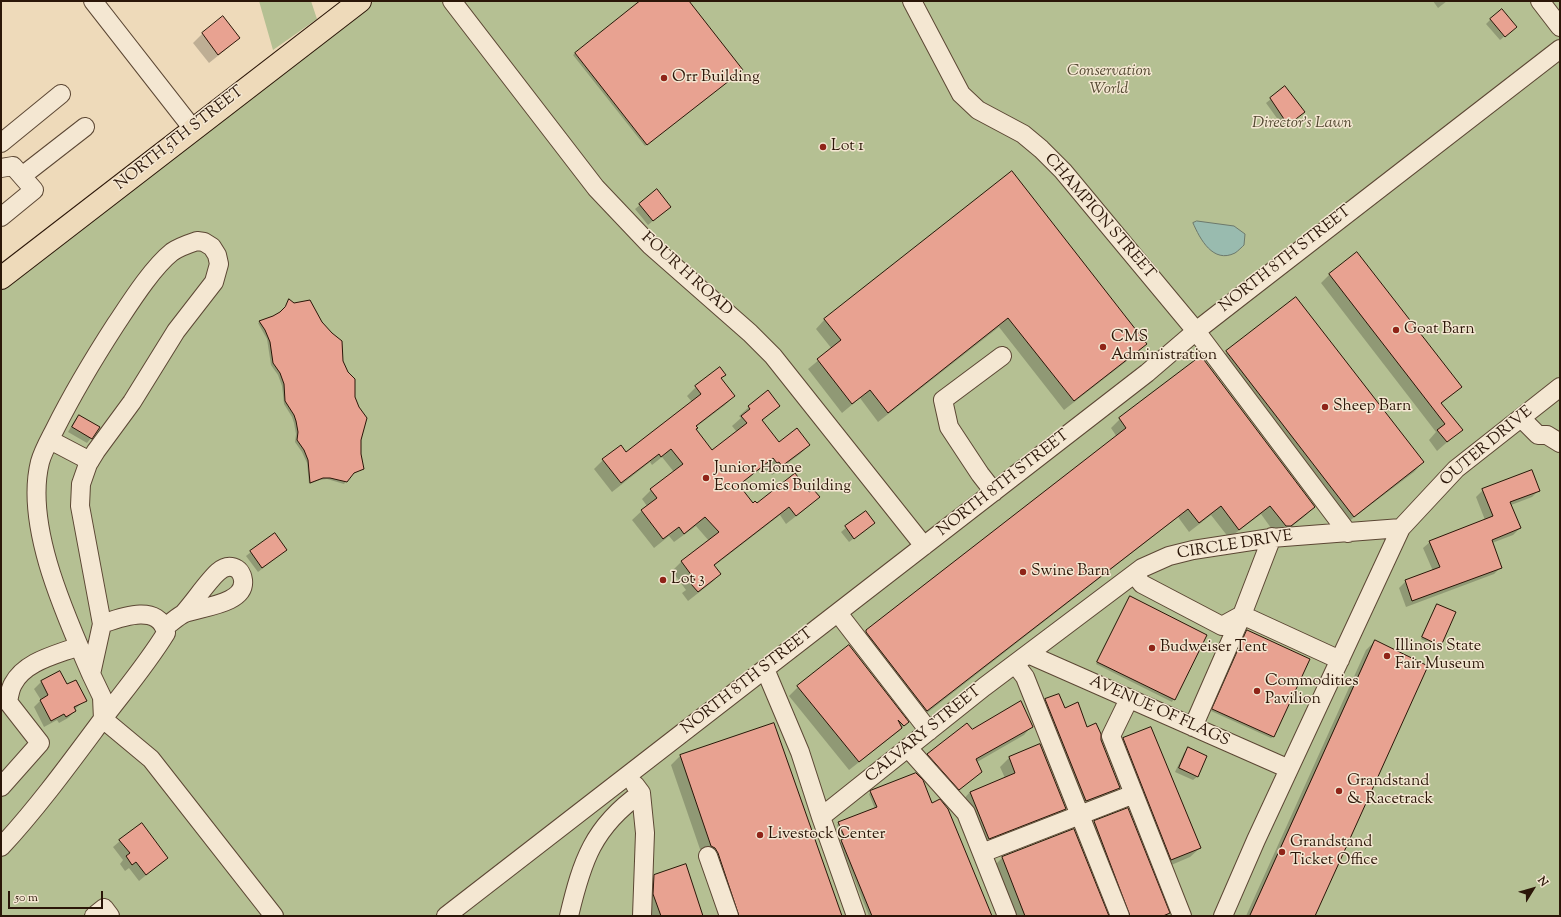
<!DOCTYPE html>
<style>
body{margin:0}
#map{position:relative;width:1561px;height:917px;overflow:hidden;background:#eedaba;font-family:"Sorts Mill Goudy",serif}
canvas{display:block}
.frame{position:absolute;inset:0;border:2px solid #2b1608;pointer-events:none}
.north{position:absolute;left:1513px;top:869px;width:40px;height:40px;-webkit-text-stroke:3px #f4e7d2;paint-order:stroke;rotate:53deg;font-size:11px;font-weight:700;line-height:16px;text-align:center;color:#2b1608}
.north::after{content:'';display:block;margin:auto;width:14px;height:18px;background:#2b1608;clip-path:polygon(50% 0,100% 100%,50% 72%,0 100%)}
.scale{position:absolute;left:8px;top:891px;width:95px;height:18px;box-sizing:border-box;border:2px solid #2b1608;border-top:0;padding-left:5px;font-size:12px;line-height:14px;white-space:nowrap;color:#2b1608;-webkit-text-stroke:3px #f4e7d2;paint-order:stroke}
</style>
<div id="map">
<canvas width="1561" height="917"></canvas>
<div class="frame"></div>
<div class="north">N</div>
<div class="scale">50 m</div>
</div>
<script>
const ctx = document.querySelector('canvas').getContext('2d');
ctx.lineJoin = 'round';
function fillPath(path, color) {
  ctx.fillStyle = color;
  ctx.fill(path, 'evenodd');
}
function trace(path, color, width, dash) {
  ctx.strokeStyle = color;
  ctx.lineWidth = width;
  ctx.lineCap = dash ? 'butt' : 'round';
  ctx.setLineDash(dash || []);
  ctx.stroke(path);
}
function write(font, color, halo, rows, align = 'center') {
  ctx.font = font + ' "Sorts Mill Goudy",serif';
  ctx.lineWidth = 3;
  ctx.setLineDash([]);
  ctx.textBaseline = 'middle';
  ctx.strokeStyle = halo;
  ctx.fillStyle = color;
  for (const [text, x, y, turn = 0] of rows) {
    ctx.save();
    ctx.translate(x, y);
    ctx.rotate((+turn || 0) * Math.PI / 180);
    ctx.textAlign = isNaN(turn) ? turn : align;
    if (halo) ctx.strokeText(text, 0, 0);
    ctx.fillText(text, 0, 0);
    ctx.restore();
  }
}
const green = new Path2D(`
 M 259,1 L 311,1 L 317,19 L 273,50 Z
 M 374,1 L 1560,1 L 1560,916 L 1,916 L 1,289 Z`);
const water = new Path2D(`
 M 1197,221 L 1234,226 L 1245,234 L 1244,245 C 1242,247 1238,251 1235,253 C 1213,264 1200,239 1193,223 Z`);
const shadow = new Path2D(`
 M 642,1 L 688,1 L 740,71 L 645,146 L 573,55 Z
 M 1433,1 L 1447,1 L 1438,8 Z
 M 223,18 L 238,38 L 229,47 L 209,63 L 193,43 L 202,34 Z
 M 1491,19 L 1511,31 L 1500,40 L 1486,24 Z
 M 1271,99 L 1299,116 L 1284,128 L 1266,103 Z
 M 1011,173 L 1146,344 L 1137,353 L 1064,410 L 999,327 L 878,422 L 860,398 L 842,413 L 808,369 L 832,349 L 816,329 L 825,319 Z
 M 657,191 L 665,211 L 648,225 L 635,209 Z
 M 1330,274 L 1461,387 L 1441,404 L 1461,430 L 1437,451 L 1429,440 L 1436,432 L 1321,283 Z
 M 260,322 L 342,361 L 354,397 L 360,440 L 360,454 L 363,469 L 351,475 L 344,484 L 327,479 L 320,480 L 309,484 L 307,463 L 302,452 L 295,442 L 296,434 L 294,423 L 292,417 L 284,404 L 282,386 L 278,375 L 271,365 L 267,339 L 258,323 Z
 M 1227,352 L 1423,462 L 1414,472 L 1344,525 L 1218,361 Z
 M 1201,357 L 1314,507 L 1305,516 L 1281,535 L 1276,535 L 1261,514 L 1229,538 L 1211,515 L 1189,532 L 1178,517 L 918,720 L 857,640 L 867,631 L 1117,437 L 1111,428 L 1120,419 Z
 M 725,375 L 721,379 L 734,396 L 725,405 L 696,427 L 695,429 L 712,451 L 737,432 L 732,426 L 741,418 L 739,416 L 749,407 L 768,392 L 779,406 L 762,421 L 779,444 L 809,445 L 800,454 L 772,475 L 769,470 L 767,472 L 763,467 L 738,486 L 753,504 L 809,493 L 818,497 L 809,506 L 786,524 L 780,515 L 714,566 L 720,574 L 711,583 L 688,601 L 682,593 L 686,590 L 672,571 L 681,562 L 709,541 L 696,526 L 674,542 L 669,536 L 654,548 L 632,520 L 647,506 L 642,499 L 651,490 L 674,472 L 662,457 L 652,465 L 650,462 L 612,492 L 594,469 L 603,460 L 626,453 L 692,402 L 687,396 L 696,387 Z
 M 79,416 L 91,438 L 87,443 L 68,432 L 75,420 Z
 M 1483,490 L 1539,490 L 1532,497 L 1511,505 L 1520,528 L 1513,535 L 1492,543 L 1500,568 L 1494,574 L 1406,607 L 1399,588 L 1406,581 L 1433,571 L 1423,548 L 1430,542 L 1485,520 L 1476,497 Z
 M 865,512 L 869,527 L 849,542 L 841,532 Z
 M 286,550 L 258,572 L 246,556 L 251,552 Z
 M 1130,597 L 1206,635 L 1172,702 L 1096,664 Z
 M 1437,605 L 1455,612 L 1439,648 L 1421,639 Z
 M 1247,631 L 1273,737 L 1271,738 L 1211,711 Z
 M 1375,641 L 1314,916 L 1246,916 L 1366,650 Z
 M 60,672 L 67,686 L 85,700 L 74,710 L 75,711 L 68,718 L 59,723 L 57,720 L 44,727 L 34,707 L 41,700 L 34,689 L 41,682 Z
 M 798,687 L 908,722 L 899,731 L 849,770 L 789,696 Z
 M 1046,700 L 1064,709 L 1100,740 L 1119,788 L 1110,796 L 1077,809 L 1037,709 Z
 M 773,724 L 841,916 L 728,916 L 702,855 L 671,765 L 680,756 Z
 M 1032,726 L 1024,735 L 977,762 L 981,771 L 950,797 L 920,763 L 928,755 L 972,730 Z
 M 1124,739 L 1200,848 L 1190,857 L 1162,869 L 1115,748 Z
 M 1040,745 L 1065,809 L 1056,818 L 980,848 L 961,802 L 970,792 L 1005,778 L 1000,767 L 1009,758 Z
 M 1188,748 L 1198,776 L 1193,780 L 1175,772 L 1184,753 Z
 M 871,792 L 931,804 L 991,916 L 869,916 L 840,843 L 843,840 L 837,825 L 839,823 L 875,809 L 869,794 Z
 M 1127,809 L 1169,913 L 1166,916 L 1119,916 L 1085,831 L 1094,822 Z
 M 1073,830 L 1108,916 L 1013,916 L 993,867 L 1002,858 Z
 M 120,841 L 167,858 L 139,881 L 129,868 L 125,871 L 120,864 L 123,860 L 113,847 Z
 M 655,876 L 702,916 L 649,916 L 645,885 Z`);
const building = new Path2D(`
 M 640,1 L 689,1 L 743,70 L 647,145 L 575,53 Z
 M 1502,9 L 1517,27 L 1505,37 L 1490,19 Z
 M 223,16 L 240,38 L 218,55 L 202,33 Z
 M 1285,86 L 1305,112 L 1288,125 L 1270,98 Z
 M 1012,171 L 1147,344 L 1074,401 L 1008,318 L 888,413 L 870,390 L 852,404 L 817,359 L 841,340 L 824,319 Z
 M 657,189 L 671,207 L 653,221 L 639,204 Z
 M 1357,252 L 1462,387 L 1441,403 L 1463,430 L 1447,442 L 1437,430 L 1445,424 L 1329,274 Z
 M 1296,297 L 1424,462 L 1354,517 L 1226,351 Z
 M 289,299 L 294,303 L 310,300 L 322,322 L 332,333 L 342,341 L 343,361 L 348,372 L 355,379 L 355,397 L 359,407 L 367,418 L 361,440 L 361,454 L 364,469 L 354,473 L 347,482 L 330,478 L 323,478 L 310,483 L 308,460 L 304,450 L 297,440 L 298,432 L 296,421 L 294,415 L 285,401 L 284,384 L 280,373 L 273,363 L 270,342 L 265,330 L 259,321 L 273,316 L 280,312 L 285,307 Z
 M 1201,356 L 1315,507 L 1291,526 L 1286,526 L 1270,506 L 1239,530 L 1221,506 L 1199,523 L 1188,509 L 927,711 L 866,632 L 866,630 L 1126,428 L 1119,418 Z
 M 720,367 L 726,375 L 721,378 L 735,396 L 696,426 L 698,428 L 696,429 L 712,450 L 747,423 L 741,416 L 750,409 L 748,406 L 768,390 L 780,406 L 762,420 L 779,442 L 797,428 L 810,445 L 782,466 L 779,462 L 777,463 L 773,458 L 739,485 L 753,503 L 755,501 L 757,503 L 795,473 L 809,492 L 813,489 L 820,497 L 796,516 L 789,507 L 714,565 L 721,574 L 698,592 L 691,584 L 695,580 L 681,561 L 719,532 L 705,517 L 684,534 L 679,527 L 663,539 L 641,510 L 657,498 L 650,489 L 683,464 L 671,449 L 661,457 L 659,454 L 621,483 L 602,459 L 621,445 L 626,452 L 701,394 L 695,386 Z
 M 79,415 L 100,427 L 92,439 L 72,427 Z
 M 1532,470 L 1540,491 L 1510,502 L 1521,528 L 1492,540 L 1502,568 L 1412,601 L 1405,580 L 1440,567 L 1429,541 L 1493,516 L 1482,489 Z
 M 866,511 L 875,523 L 854,539 L 845,526 Z
 M 275,533 L 287,550 L 262,568 L 250,551 Z
 M 1130,596 L 1207,635 L 1175,700 L 1097,662 Z
 M 1437,604 L 1456,612 L 1441,646 L 1422,637 Z
 M 1247,630 L 1310,659 L 1274,737 L 1212,709 Z
 M 1375,640 L 1428,666 L 1315,916 L 1250,916 Z
 M 849,645 L 909,722 L 904,726 L 898,720 L 902,728 L 859,762 L 797,686 Z
 M 60,671 L 67,684 L 76,680 L 87,701 L 74,707 L 76,711 L 66,717 L 64,714 L 51,721 L 40,700 L 48,695 L 41,681 Z
 M 1059,694 L 1065,708 L 1078,702 L 1087,727 L 1096,723 L 1101,734 L 1101,740 L 1120,788 L 1086,801 L 1045,699 Z
 M 1021,701 L 1033,727 L 976,759 L 982,772 L 959,790 L 927,754 L 967,723 L 972,729 Z
 M 774,723 L 842,916 L 739,916 L 718,853 L 715,848 L 711,846 L 680,755 Z
 M 1151,727 L 1201,848 L 1171,860 L 1123,738 Z
 M 1040,744 L 1066,809 L 989,839 L 970,792 L 1015,773 L 1009,757 Z
 M 1188,747 L 1207,756 L 1198,777 L 1179,768 Z
 M 916,773 L 923,780 L 932,803 L 940,799 L 948,809 L 992,916 L 872,916 L 841,840 L 845,838 L 838,822 L 877,807 L 870,791 Z
 M 1128,808 L 1170,913 L 1163,916 L 1130,916 L 1094,821 Z
 M 142,823 L 168,858 L 146,875 L 136,862 L 132,865 L 126,856 L 130,853 L 119,840 Z
 M 1074,829 L 1109,916 L 1025,916 L 1002,857 Z
 M 686,864 L 703,916 L 661,916 L 653,894 L 654,875 Z`);
const minor = new Path2D(`
 M 93,1 L 193,129
 M 452,1 L 596,188 L 651,246 L 750,333 L 773,356 L 924,546
 M 912,1 L 961,94 L 978,110 L 1023,134 L 1041,149 L 1063,171 L 1196,331 L 1348,533
 M 1540,1 L 1560,27
 M 1,143 L 61,94
 M 1,168 L 13,166 L 34,190 L 1,217
 M 22,176 L 85,127
 M 197,241 L 204,242 L 212,247 L 217,255 L 219,264 L 214,282 L 176,331 L 132,402 L 96,451 L 88,464 L 81,484 L 80,506 L 102,624 L 91,674 C 66,616 24,526 40,462 C 43,451 50,439 55,429 C 73,393 94,358 116,324 C 130,303 152,268 172,252 C 179,247 188,244 197,241 Z
 M 1521,418 L 1538,435 L 1547,435 L 1560,443
 M 50,440 L 90,461
 M 994,492 L 980,474 L 949,427 L 943,400 L 1002,356
 M 1134,574 L 1142,584 L 1222,626 L 1242,615 L 1340,660
 M 838,613 L 929,731
 M 165,627 C 171,623 178,616 185,613 C 201,607 246,604 243,580 C 241,566 228,563 218,572 C 207,582 194,602 183,614
 M 1028,654 L 1289,769
 M 1015,664 L 1025,677 L 1120,916
 M 765,669 L 800,752 L 821,817 L 856,916
 M 91,674 L 102,697 L 103,719 L 151,759 L 274,916
 M 1129,699 L 1111,736 L 1182,916
 M 1193,727 L 1242,615 L 1272,537
 M 908,748 L 966,813 L 1007,916
 M 635,785 L 641,793 L 645,833 L 642,916
 M 1,787 L 40,743 L 8,702 C 9,697 10,689 13,684 C 25,661 56,655 79,646
 M 821,817 L 984,687 L 1142,568 L 1169,556 L 1193,550 L 1271,538 L 1401,528
 M 1,847 C 38,807 70,763 102,720 C 124,691 147,664 166,633 C 159,603 122,617 102,624
 M 982,853 L 1134,794
 M 708,856 L 729,916
 M 94,916 L 104,908 L 110,916
 M 446,916 L 1147,373 L 1196,331 L 1241,296 L 1560,49
 M 569,916 C 582,861 593,827 641,793
 M 1223,916 L 1256,840 L 1401,528 L 1456,469 L 1560,387`);
const major = new Path2D(`
 M 1,278 L 360,1`);
const markers = [
 [664,78,4,"#8f2418"],
 [823,147,4,"#8f2418"],
 [1396,330,4,"#8f2418"],
 [1103,347,4,"#8f2418"],
 [1325,407,4,"#8f2418"],
 [706,478,4,"#8f2418"],
 [1023,572,4,"#8f2418"],
 [663,580,4,"#8f2418"],
 [1152,648,4,"#8f2418"],
 [1387,656,4,"#8f2418"],
 [1257,691,4,"#8f2418"],
 [1339,791,4,"#8f2418"],
 [760,835,4,"#8f2418"],
 [1282,852,4,"#8f2418"]
];
const parkNames = [
 ["Conservation",1109,72],
 ["World",1109,90],
 ["Director's Lawn",1302,124]
];
const poiNames = [
 ["Orr Building",672,78],
 ["Lot 1",831,147],
 ["Goat Barn",1404,330],
 ["CMS",1111,338],
 ["Administration",1111,356],
 ["Sheep Barn",1333,407],
 ["Junior Home",714,469],
 ["Economics Building",714,487],
 ["Swine Barn",1031,572],
 ["Lot 3",671,580],
 ["Illinois State",1395,647],
 ["Fair Museum",1395,665],
 ["Budweiser Tent",1160,648],
 ["Commodities",1265,682],
 ["Pavilion",1265,700],
 ["Grandstand",1347,782],
 ["& Racetrack",1347,800],
 ["Livestock Center",768,835],
 ["Grandstand",1290,843],
 ["Ticket Office",1290,861]
];
const streetNames = [
 ["NORTH 5TH STREET",180,139,-38],
 ["CHAMPION STREET",1099,217,49],
 ["NORTH 8TH STREET",1286,260,-38],
 ["FOUR H ROAD",686,275,42],
 ["OUTER DRIVE",1487,447,-40],
 ["NORTH 8TH STREET",1004,484,-38],
 ["CIRCLE DRIVE",1235,546,-9],
 ["NORTH 8TH STREET",748,682,-38],
 ["AVENUE OF FLAGS",1159,712,24],
 ["CALVARY STREET",924,735,-39]
];
fillPath(green, '#b5c093');
fillPath(water, '#99bbaf');
trace(water, '#6d796c', 1);
fillPath(shadow, '#0003');
fillPath(building, '#e8a291');
trace(building, '#2b1608', 1);
trace(minor, '#5c4734', 20);
trace(major, '#2b1608', 24);
trace(minor, '#f4e7d2', 18);
trace(major, '#eedaba', 22);
for (const [x, y, r, color] of markers) {
  const dot = new Path2D();
  dot.arc(x, y, r, 0, 2 * Math.PI);
  ctx.fillStyle = color;
  ctx.fill(dot);
  trace(dot, '#f4e7d2', 1.5);
}
write('italic 16px', '#544932', '#f4e7d2', parkNames);
write('16px', '#2b1608', '#f4e7d2', poiNames, 'left');
write('16px', '#2b1608', '#f4e7d2', streetNames);
</script>
